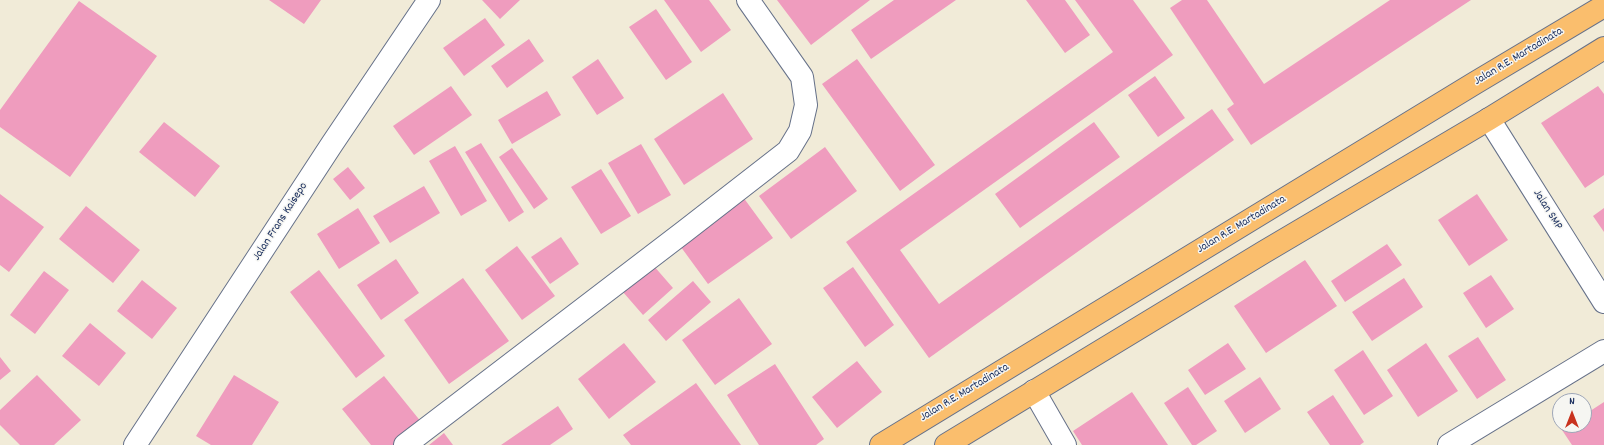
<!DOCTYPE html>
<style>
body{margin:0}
#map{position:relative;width:1604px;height:445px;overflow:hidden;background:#f1ebd8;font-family:Dekko,sans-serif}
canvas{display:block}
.north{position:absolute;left:1552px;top:393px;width:40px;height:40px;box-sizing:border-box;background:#f6f6f2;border:1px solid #9ea6b7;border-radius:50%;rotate:0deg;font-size:11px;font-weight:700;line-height:16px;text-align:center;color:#1b2f5e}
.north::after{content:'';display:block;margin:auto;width:14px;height:18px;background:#c8321e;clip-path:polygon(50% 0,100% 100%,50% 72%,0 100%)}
</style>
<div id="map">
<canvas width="1604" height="445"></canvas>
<div class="north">N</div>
</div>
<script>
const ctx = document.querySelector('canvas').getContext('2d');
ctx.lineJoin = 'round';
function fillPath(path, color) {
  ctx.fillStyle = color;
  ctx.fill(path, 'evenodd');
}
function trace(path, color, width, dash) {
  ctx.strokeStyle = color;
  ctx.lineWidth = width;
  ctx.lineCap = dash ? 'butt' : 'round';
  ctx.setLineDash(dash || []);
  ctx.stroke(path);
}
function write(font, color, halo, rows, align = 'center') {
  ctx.font = font + ' Dekko,sans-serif';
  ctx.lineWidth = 3;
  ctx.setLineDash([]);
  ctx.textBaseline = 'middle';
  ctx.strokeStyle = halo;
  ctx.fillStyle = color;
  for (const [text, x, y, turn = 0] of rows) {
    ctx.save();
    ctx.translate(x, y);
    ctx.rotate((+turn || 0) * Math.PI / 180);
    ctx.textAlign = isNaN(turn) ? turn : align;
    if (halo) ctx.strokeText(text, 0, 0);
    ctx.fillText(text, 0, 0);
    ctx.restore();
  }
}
const building = new Path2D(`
 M 269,0 L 321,0 L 304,24 Z
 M 482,0 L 520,0 L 500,19 Z
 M 664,0 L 709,0 L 731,30 L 701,52 Z
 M 777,0 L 870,0 L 811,45 Z
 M 894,0 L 956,0 L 871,59 L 851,30 Z
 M 1026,0 L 1065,0 L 1090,35 L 1065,53 Z
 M 1075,0 L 1133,0 L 1173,55 L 900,250 L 939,304 L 1212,109 L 1234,140 L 929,358 L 846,242 L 1113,52 Z
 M 1182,0 L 1207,0 L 1264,84 L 1390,0 L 1471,0 L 1251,145 L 1227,109 L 1234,104 L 1170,8 Z
 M 79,1 L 157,56 L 70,177 L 0,127 L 0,110 Z
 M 656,9 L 692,62 L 666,80 L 629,27 Z
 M 485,18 L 505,45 L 464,76 L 443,48 Z
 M 529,39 L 544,61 L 507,88 L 491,66 Z
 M 598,59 L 624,98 L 597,115 L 572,77 Z
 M 857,59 L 935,165 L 900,191 L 822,84 Z
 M 1155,76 L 1185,118 L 1158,137 L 1128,95 Z
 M 451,86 L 472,115 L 414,155 L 393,126 Z
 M 1598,86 L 1604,94 L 1604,175 L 1585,188 L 1541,123 Z
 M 547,91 L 561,115 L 512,144 L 498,120 Z
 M 723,93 L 753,139 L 684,185 L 654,139 Z
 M 164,122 L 220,166 L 195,197 L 139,152 Z
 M 1094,122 L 1120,157 L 1020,228 L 995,194 Z
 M 481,143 L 524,212 L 509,222 L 465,152 Z
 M 641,144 L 671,195 L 638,214 L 608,163 Z
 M 455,146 L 487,201 L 461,216 L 429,161 Z
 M 825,147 L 857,191 L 791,239 L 759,196 Z
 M 512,148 L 548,199 L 534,209 L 499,157 Z
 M 348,167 L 365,188 L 350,200 L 333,179 Z
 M 601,169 L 631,216 L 601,234 L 571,187 Z
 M 424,186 L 440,213 L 390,243 L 373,216 Z
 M 0,194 L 44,227 L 9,272 L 0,265 Z
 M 1477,194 L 1508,240 L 1469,266 L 1438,220 Z
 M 743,197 L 773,238 L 708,284 L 678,243 Z
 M 86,206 L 140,250 L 113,283 L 59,239 Z
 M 358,208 L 380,243 L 339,269 L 317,234 Z
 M 1604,208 L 1604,232 L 1593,216 Z
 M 561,237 L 579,264 L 550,284 L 531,257 Z
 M 1387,244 L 1402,265 L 1345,302 L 1331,281 Z
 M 517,246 L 555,296 L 522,320 L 485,270 Z
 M 396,259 L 419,293 L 381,320 L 357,285 Z
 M 1305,260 L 1337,306 L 1266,353 L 1234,306 Z
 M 653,265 L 673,288 L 643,315 L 623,292 Z
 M 853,267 L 894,325 L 865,347 L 823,288 Z
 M 319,270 L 385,356 L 356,378 L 290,292 Z
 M 44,271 L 69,290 L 35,334 L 10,315 Z
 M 1491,275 L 1514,309 L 1486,328 L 1463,293 Z
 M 463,278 L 509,341 L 449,384 L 404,320 Z
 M 1404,278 L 1423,307 L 1372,341 L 1352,312 Z
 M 142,280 L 177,308 L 152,339 L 117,311 Z
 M 693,281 L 711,302 L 666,341 L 648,320 Z
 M 739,298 L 772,344 L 715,385 L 682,340 Z
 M 90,323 L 126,353 L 99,386 L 62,356 Z
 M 1478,337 L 1506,380 L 1477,399 L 1448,356 Z
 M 624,343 L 656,382 L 609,419 L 578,379 Z
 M 1228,343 L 1246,369 L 1205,395 L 1188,370 Z
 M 1426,343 L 1458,391 L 1418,417 L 1387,370 Z
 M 1363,350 L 1393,396 L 1364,415 L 1334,370 Z
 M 0,357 L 11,371 L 0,380 Z
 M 857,361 L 882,392 L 837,428 L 812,397 Z
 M 775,364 L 824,439 L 816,445 L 759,445 L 727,395 Z
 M 37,375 L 81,420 L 54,445 L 20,445 L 0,425 L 0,410 Z
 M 234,375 L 279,402 L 252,445 L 211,445 L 196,436 Z
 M 384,376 L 422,423 L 394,445 L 371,445 L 342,409 Z
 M 1260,377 L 1281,409 L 1245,433 L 1224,401 Z
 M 696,383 L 741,445 L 631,445 L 623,435 Z
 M 1188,387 L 1217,431 L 1196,445 L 1192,445 L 1164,403 Z
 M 1132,392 L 1168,445 L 1082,445 L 1073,431 Z
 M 1333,395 L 1364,442 L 1360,445 L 1330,445 L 1307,412 Z
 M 1604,402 L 1604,445 L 1572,445 L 1562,430 L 1569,425 L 1584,425 L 1584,415 Z
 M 558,406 L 573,429 L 550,445 L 501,445 Z
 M 444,433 L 453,445 L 429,445 Z`);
const minor = new Path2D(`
 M 1489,119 L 1604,302
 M 1034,391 L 1065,445
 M 135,445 L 332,144 L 429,0
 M 405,445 L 685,231 L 788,151 L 800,131 L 806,105 L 802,77 L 748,0
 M 1449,445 L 1604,351`);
const highway = new Path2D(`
 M 881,445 L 1475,83 L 1604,6
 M 946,445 L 1264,252 L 1489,119 L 1604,48`);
const streetNames = [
 ["Jalan R.E. Martadinata",1519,57,-31],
 ["Jalan SMP",1547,210,58],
 ["Jalan Frans Kaisepo",281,222,-57],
 ["Jalan R.E. Martadinata",1242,225,-31],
 ["Jalan R.E. Martadinata",965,393,-31]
];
fillPath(building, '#ef9cbe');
trace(minor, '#667189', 24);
trace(highway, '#667189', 24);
trace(minor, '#fff', 22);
trace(highway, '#fabe6d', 22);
write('12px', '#1b2f5e', '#f6f6f2', streetNames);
</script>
